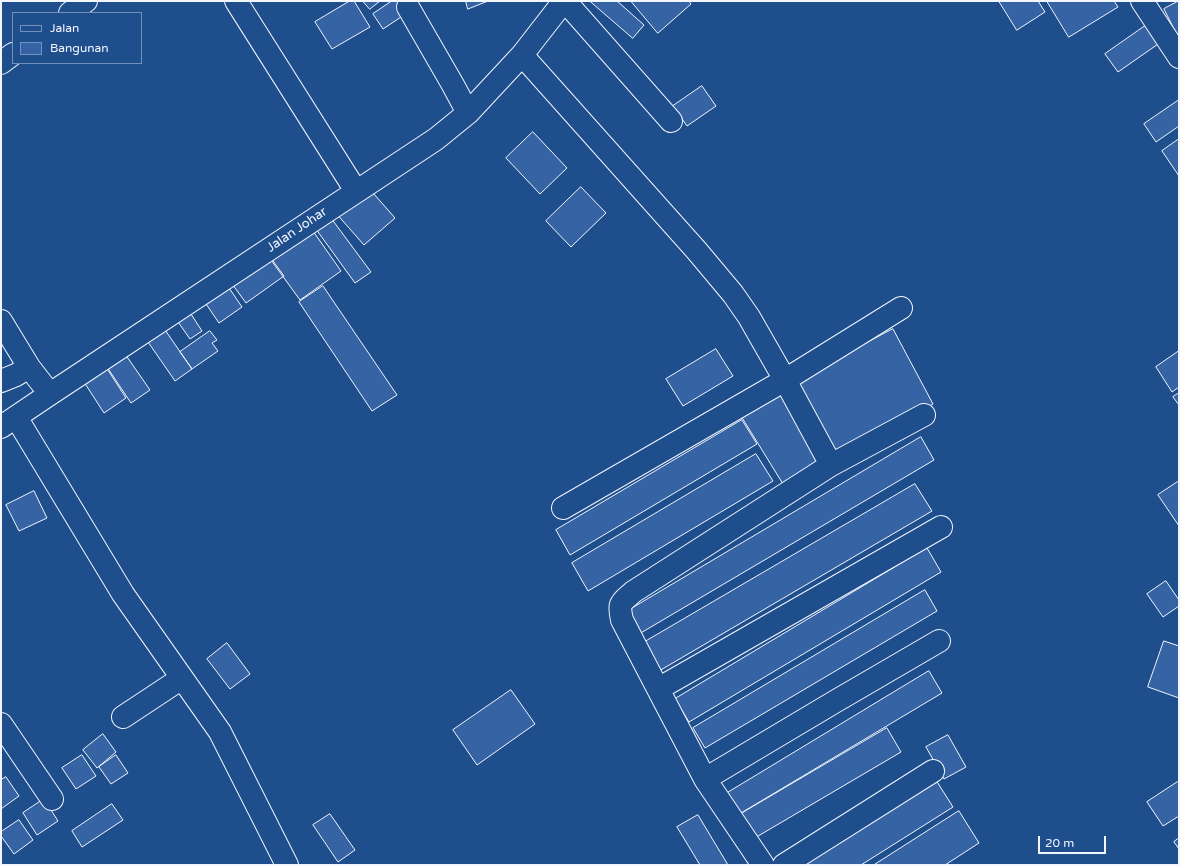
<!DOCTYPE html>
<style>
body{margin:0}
#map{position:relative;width:1180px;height:866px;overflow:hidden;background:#1f4e8c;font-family:"Varela Round",sans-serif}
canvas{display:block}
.frame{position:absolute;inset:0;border:2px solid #f2f6ff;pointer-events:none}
.legend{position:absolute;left:12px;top:12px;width:130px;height:52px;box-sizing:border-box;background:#1f4e8c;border:1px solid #7391ba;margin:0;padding:5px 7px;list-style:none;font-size:12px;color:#f2f6ff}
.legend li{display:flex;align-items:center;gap:8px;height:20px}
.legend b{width:20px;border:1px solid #7391ba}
.scale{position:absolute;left:1038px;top:836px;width:68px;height:18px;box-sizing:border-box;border:2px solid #f2f6ff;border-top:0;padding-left:5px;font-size:12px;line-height:14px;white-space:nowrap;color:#f2f6ff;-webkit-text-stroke:3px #1f4e8c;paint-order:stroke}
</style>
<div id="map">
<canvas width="1180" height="866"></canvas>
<div class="frame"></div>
<ul class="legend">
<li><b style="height:5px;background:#1f4e8c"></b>Jalan</li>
<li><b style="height:11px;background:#3563a3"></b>Bangunan</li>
</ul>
<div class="scale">20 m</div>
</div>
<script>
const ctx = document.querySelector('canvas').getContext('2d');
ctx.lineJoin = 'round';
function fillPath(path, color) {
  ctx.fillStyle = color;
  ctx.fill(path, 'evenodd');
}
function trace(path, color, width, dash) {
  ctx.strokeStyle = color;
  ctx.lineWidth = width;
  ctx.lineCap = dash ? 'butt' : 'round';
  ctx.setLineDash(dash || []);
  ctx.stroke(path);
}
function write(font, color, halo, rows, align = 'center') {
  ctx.font = font + ' "Varela Round",sans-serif';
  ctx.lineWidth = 3;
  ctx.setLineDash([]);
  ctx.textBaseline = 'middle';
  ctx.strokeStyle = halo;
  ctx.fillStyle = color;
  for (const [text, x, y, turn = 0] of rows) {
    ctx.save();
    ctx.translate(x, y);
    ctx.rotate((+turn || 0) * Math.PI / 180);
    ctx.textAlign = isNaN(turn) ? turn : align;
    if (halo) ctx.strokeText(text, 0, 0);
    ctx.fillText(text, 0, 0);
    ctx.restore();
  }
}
const building = new Path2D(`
 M 350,1 L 354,1 L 370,27 L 332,49 L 315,22 Z
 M 363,1 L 380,1 L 370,9 Z
 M 392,1 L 403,1 L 410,11 L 383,29 L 373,14 Z
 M 466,1 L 488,1 L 468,9 Z
 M 590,1 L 617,1 L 644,25 L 633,38 Z
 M 631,1 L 689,1 L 691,4 L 658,33 Z
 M 999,1 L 1038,1 L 1045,12 L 1017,30 Z
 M 1047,1 L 1114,1 L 1118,7 L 1069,37 Z
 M 1179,1 L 1179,39 L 1164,9 Z
 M 1148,24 L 1161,42 L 1118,72 L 1105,54 Z
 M 702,86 L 716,106 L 687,126 L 673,106 Z
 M 1179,100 L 1179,126 L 1156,142 L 1144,124 Z
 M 533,132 L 567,168 L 540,194 L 506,158 Z
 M 1179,139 L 1179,176 L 1162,151 Z
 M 366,185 L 395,218 L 364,245 L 335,212 Z
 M 581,187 L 606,213 L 571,247 L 546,221 Z
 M 328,214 L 371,272 L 355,283 L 313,225 Z
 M 313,231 L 341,271 L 300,300 L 271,260 Z
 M 268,254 L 284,276 L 246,303 L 230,281 Z
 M 225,282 L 242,307 L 219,323 L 202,298 Z
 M 323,286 L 397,395 L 372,411 L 299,302 Z
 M 189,311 L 202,331 L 190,339 L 176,319 Z
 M 163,327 L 192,369 L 175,381 L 146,339 Z
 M 893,329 L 933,404 L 837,455 L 797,380 Z
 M 210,331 L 217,340 L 212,343 L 218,351 L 192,369 L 180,352 Z
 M 716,349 L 733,376 L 683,406 L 666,379 Z
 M 123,351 L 150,390 L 131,403 L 105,364 Z
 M 1179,351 L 1179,387 L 1172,392 L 1156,367 Z
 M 106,367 L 126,398 L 104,413 L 84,382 Z
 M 782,391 L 824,459 L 783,484 L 741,416 Z
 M 1179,393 L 1179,405 L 1173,397 Z
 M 742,420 L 757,444 L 570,555 L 556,530 Z
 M 921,437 L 934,460 L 639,634 L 626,612 Z
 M 756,454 L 773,481 L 588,591 L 572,563 Z
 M 1179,481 L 1179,526 L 1158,495 Z
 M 915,484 L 932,511 L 659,671 L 643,643 Z
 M 34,491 L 47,518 L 19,531 L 6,505 Z
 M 927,548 L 941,572 L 689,722 L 675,699 Z
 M 1166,581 L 1179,600 L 1179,606 L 1163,617 L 1147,594 Z
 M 925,590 L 937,611 L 705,748 L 693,728 Z
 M 1164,641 L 1179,646 L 1179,698 L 1148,687 Z
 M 227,643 L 250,674 L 230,689 L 207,659 Z
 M 929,671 L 942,693 L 736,816 L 724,795 Z
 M 511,690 L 535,724 L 477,765 L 453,730 Z
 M 887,728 L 901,752 L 753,839 L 739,815 Z
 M 103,734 L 116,752 L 97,768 L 83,750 Z
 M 948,735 L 966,767 L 944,779 L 926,747 Z
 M 82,755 L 96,776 L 76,789 L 62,768 Z
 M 116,755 L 128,773 L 111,784 L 99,767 Z
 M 6,777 L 19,796 L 1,809 L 1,780 Z
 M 934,777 L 953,807 L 861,865 L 796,865 Z
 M 1179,781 L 1179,816 L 1163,826 L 1147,802 Z
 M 44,799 L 58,821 L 37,835 L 23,813 Z
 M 112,804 L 123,820 L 82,847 L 72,831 Z
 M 959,811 L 979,843 L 945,865 L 874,865 Z
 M 330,814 L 355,850 L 338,862 L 313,825 Z
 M 698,815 L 728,865 L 700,865 L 677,827 Z
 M 19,820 L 33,840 L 14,854 L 1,836 L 1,832 Z
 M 1179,838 L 1179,849 L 1174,842 Z`);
const minor = new Path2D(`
 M 236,1 L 356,191
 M 565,1 L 671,121
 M 1142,1 L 1179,57
 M 408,7 L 453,85 L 468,113
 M 70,13 L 86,1
 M 522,55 L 697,251 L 733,294 L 749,317 L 785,380 L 831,465
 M 1,63 L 13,54
 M 1,321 L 29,367 L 50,394
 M 1,381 L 16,375 L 29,367
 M 924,415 L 831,465 L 633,592 C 621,603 618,602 622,620 L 658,689 L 941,527
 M 16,417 L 123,594 L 220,732 L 287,865
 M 1,427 L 50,394 L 436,139 L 468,113 L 522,55 L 564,1
 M 563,508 L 785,380 L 901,308
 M 658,689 L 705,779 L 836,701 L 939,641
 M 123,717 L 182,678
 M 1,724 L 52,799
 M 705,779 L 763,865
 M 784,865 L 933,771`);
const streetNames = [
 ["Jalan Johar",297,230,-34]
];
fillPath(building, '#3563a3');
trace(building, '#f2f6ff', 1);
trace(minor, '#f2f6ff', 24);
trace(minor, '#1f4e8c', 22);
write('13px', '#f2f6ff', '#1f4e8c', streetNames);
</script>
